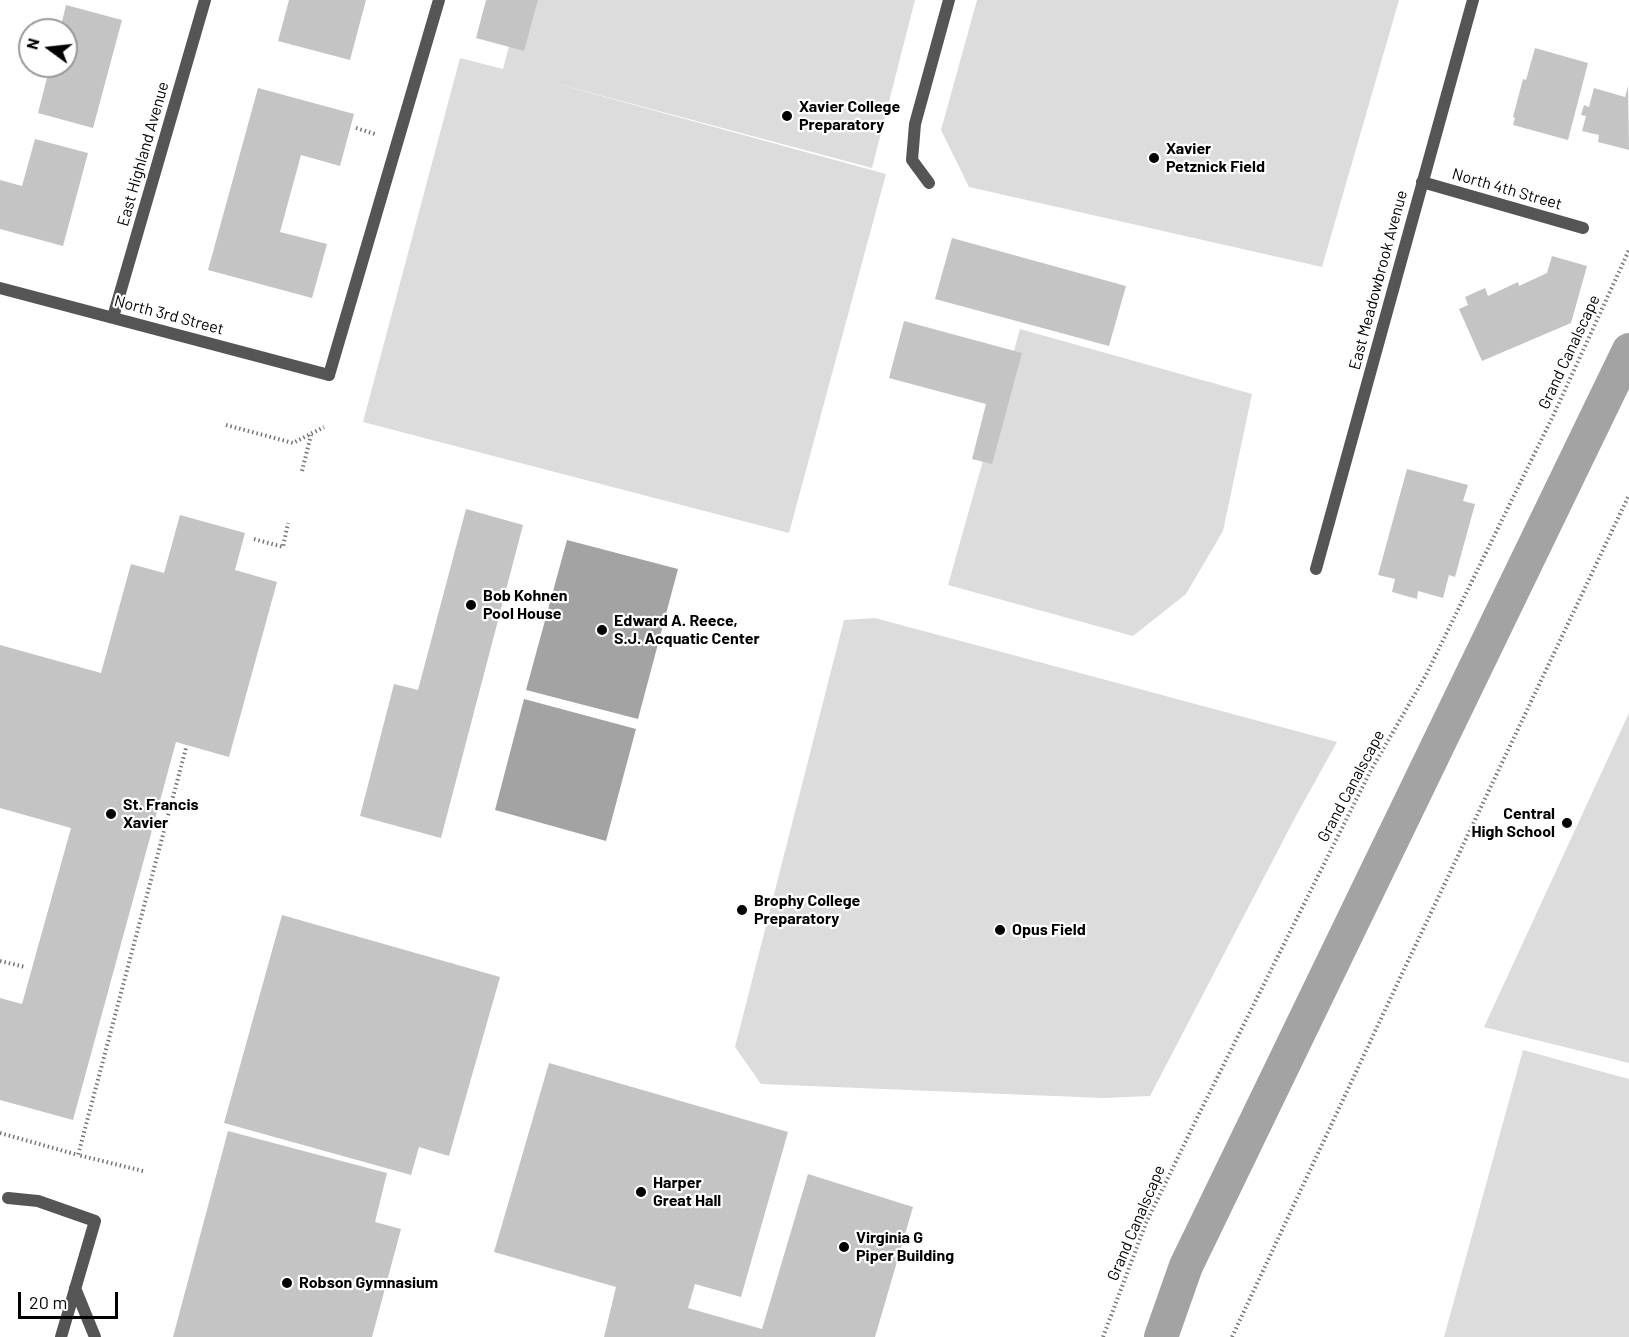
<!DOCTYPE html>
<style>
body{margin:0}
#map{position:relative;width:1629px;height:1337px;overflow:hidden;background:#fff;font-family:Barlow,sans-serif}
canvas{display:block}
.north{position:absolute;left:18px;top:18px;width:60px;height:60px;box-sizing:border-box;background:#fff;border:2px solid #999;border-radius:50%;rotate:285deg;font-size:16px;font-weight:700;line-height:24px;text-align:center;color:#000}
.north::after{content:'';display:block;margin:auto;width:21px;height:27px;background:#000;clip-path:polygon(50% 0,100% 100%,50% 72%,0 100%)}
.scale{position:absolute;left:18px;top:1292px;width:100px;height:27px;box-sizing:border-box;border:3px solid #000;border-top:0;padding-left:8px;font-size:18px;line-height:21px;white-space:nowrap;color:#000;-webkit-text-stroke:4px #fff;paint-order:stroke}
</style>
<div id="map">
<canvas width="1629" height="1337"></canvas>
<div class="north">N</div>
<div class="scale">20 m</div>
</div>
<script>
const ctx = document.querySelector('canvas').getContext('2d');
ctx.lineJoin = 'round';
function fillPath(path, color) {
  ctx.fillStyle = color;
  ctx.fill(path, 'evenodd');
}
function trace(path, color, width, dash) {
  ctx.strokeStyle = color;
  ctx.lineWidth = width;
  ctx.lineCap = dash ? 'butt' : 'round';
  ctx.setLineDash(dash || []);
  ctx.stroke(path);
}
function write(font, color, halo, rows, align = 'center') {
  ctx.font = font + ' Barlow,sans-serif';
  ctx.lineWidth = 4.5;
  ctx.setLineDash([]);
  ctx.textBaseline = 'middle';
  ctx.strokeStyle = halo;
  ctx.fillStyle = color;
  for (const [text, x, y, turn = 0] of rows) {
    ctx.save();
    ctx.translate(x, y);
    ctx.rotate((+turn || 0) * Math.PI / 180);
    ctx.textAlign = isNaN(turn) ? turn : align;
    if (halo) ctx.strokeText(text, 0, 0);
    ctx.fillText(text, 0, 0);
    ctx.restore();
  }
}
const green = new Path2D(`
 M 521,0 L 915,0 L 872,168 L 539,79 L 886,174 L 789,533 L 363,422 L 460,58 L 503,69 Z
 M 977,0 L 1399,0 L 1322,267 L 969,187 L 941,130 Z
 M 1020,329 L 1252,394 L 1223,531 L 1186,594 L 1133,636 L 948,585 Z
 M 875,618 L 1337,742 L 1297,814 L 1150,1096 L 1103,1098 L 761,1084 L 735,1047 L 844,620 Z
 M 1629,713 L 1629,1063 L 1484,1027 Z
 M 1523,1050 L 1629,1079 L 1629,1337 L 1444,1337 Z`);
const water = new Path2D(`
 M 567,540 L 678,569 L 638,719 L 526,690 Z
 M 524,699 L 636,729 L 606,841 L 495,810 Z`);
const canal = new Path2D(`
 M 1161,1337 L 1186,1266 L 1629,350`);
const building = new Path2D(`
 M 289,0 L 366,0 L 350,60 L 278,41 Z
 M 486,0 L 538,0 L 524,51 L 476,38 Z
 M 66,5 L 122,20 L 93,128 L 38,113 L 50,66 L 66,66 L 66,30 L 60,30 Z
 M 1535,48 L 1588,63 L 1568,140 L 1513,125 L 1515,118 L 1513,117 L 1523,79 L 1526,80 Z
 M 1628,86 L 1629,150 L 1598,142 L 1599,135 L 1582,131 L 1586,116 L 1581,115 L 1584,105 L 1589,107 L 1594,88 L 1625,97 Z
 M 258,88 L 354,114 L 340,166 L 301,155 L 280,232 L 327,244 L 312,298 L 208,270 Z
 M 35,139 L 88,153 L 63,246 L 0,229 L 0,180 L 22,186 Z
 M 952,238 L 1126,286 L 1109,346 L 935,299 Z
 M 1552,256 L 1587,266 L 1571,323 L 1482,361 L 1459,309 L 1468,305 L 1465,297 L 1485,288 L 1488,296 L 1518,282 L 1519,286 L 1547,273 Z
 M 904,321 L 1022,353 L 992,464 L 972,459 L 986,404 L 889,378 Z
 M 1407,469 L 1468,485 L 1463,501 L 1475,504 L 1455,577 L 1449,575 L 1443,598 L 1418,591 L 1417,599 L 1392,592 L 1395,579 L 1378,575 Z
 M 466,509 L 523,525 L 441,838 L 360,816 L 394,684 L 418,690 Z
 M 180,515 L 245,533 L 235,570 L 277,582 L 229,757 L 176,742 L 73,1120 L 0,1100 L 0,998 L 22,1004 L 71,828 L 0,808 L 0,645 L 101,673 L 131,564 L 164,573 Z
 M 282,915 L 500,977 L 449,1156 L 419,1147 L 411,1175 L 224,1123 Z
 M 549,1063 L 788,1132 L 741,1297 L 695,1284 L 688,1308 L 762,1329 L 808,1174 L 913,1207 L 875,1337 L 604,1337 L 616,1287 L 494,1252 Z
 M 228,1131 L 387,1173 L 375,1222 L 401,1229 L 372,1337 L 173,1337 Z`);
const path = new Path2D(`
 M 356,128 L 375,134
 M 226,425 L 293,443 L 324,427
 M 302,471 L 311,435
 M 254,539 L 283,547 L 288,523
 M 0,961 L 25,967
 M 0,1133 L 78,1155
 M 143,1171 L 78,1155 L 186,748
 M 1103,1337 L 1146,1223 L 1197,1118 L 1371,770 L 1426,675 L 1553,416 L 1629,250
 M 1232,1337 L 1400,978 L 1629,495`);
const lane = new Path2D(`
 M 929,183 L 912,160 L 915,124 L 949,0
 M 329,375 L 439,0
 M 8,1198 L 38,1201 L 95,1221 L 61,1337
 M 75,1288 L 95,1337`);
const street = new Path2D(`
 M 1422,182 L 1583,228
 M 0,288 L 329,375
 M 113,317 L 205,0
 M 1316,569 L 1473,0`);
const markers = [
 [787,116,6,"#000"],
 [1154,158,6,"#000"],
 [471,605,6,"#000"],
 [602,630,6,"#000"],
 [111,814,6,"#000"],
 [1567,823,6,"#000"],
 [742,910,6,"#000"],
 [1000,930,6,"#000"],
 [641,1192,6,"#000"],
 [844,1247,6,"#000"],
 [287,1283,6,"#000"]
];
const poiNames = [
 ["Xavier College",799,107],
 ["Preparatory",799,125],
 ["Xavier",1166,149],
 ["Petznick Field",1166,167],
 ["Bob Kohnen",483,596],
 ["Pool House",483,614],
 ["Edward A. Reece,",614,621],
 ["S.J. Acquatic Center",614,639],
 ["St. Francis",123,805],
 ["Xavier",123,823],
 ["Central",1555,814,"right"],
 ["High School",1555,832,"right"],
 ["Brophy College",754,901],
 ["Preparatory",754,919],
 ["Opus Field",1012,930],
 ["Harper",653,1183],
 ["Great Hall",653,1201],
 ["Virginia G",856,1238],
 ["Piper Building",856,1256],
 ["Robson Gymnasium",299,1283]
];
const streetNames = [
 ["East Highland Avenue",143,154,-74],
 ["North 4th Street",1507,189,16],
 ["East Meadowbrook Avenue",1378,280,-75],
 ["North 3rd Street",169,315,15],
 ["Grand Canalscape",1569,352,-65],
 ["Grand Canalscape",1351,786,-62],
 ["Grand Canalscape",1136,1223,-67]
];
fillPath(green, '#dcdcdc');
fillPath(water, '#a3a3a3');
trace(canal, '#a3a3a3', 34);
fillPath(building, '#c4c4c4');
trace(path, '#777', 4, [1.5, 3]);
trace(lane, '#555', 12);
trace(street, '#555', 12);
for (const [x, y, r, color] of markers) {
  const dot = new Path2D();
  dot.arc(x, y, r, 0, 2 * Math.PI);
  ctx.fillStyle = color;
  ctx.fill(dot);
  trace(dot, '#fff', 2);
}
write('bold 16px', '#000', '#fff', poiNames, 'left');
write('16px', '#000', '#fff', streetNames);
</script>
